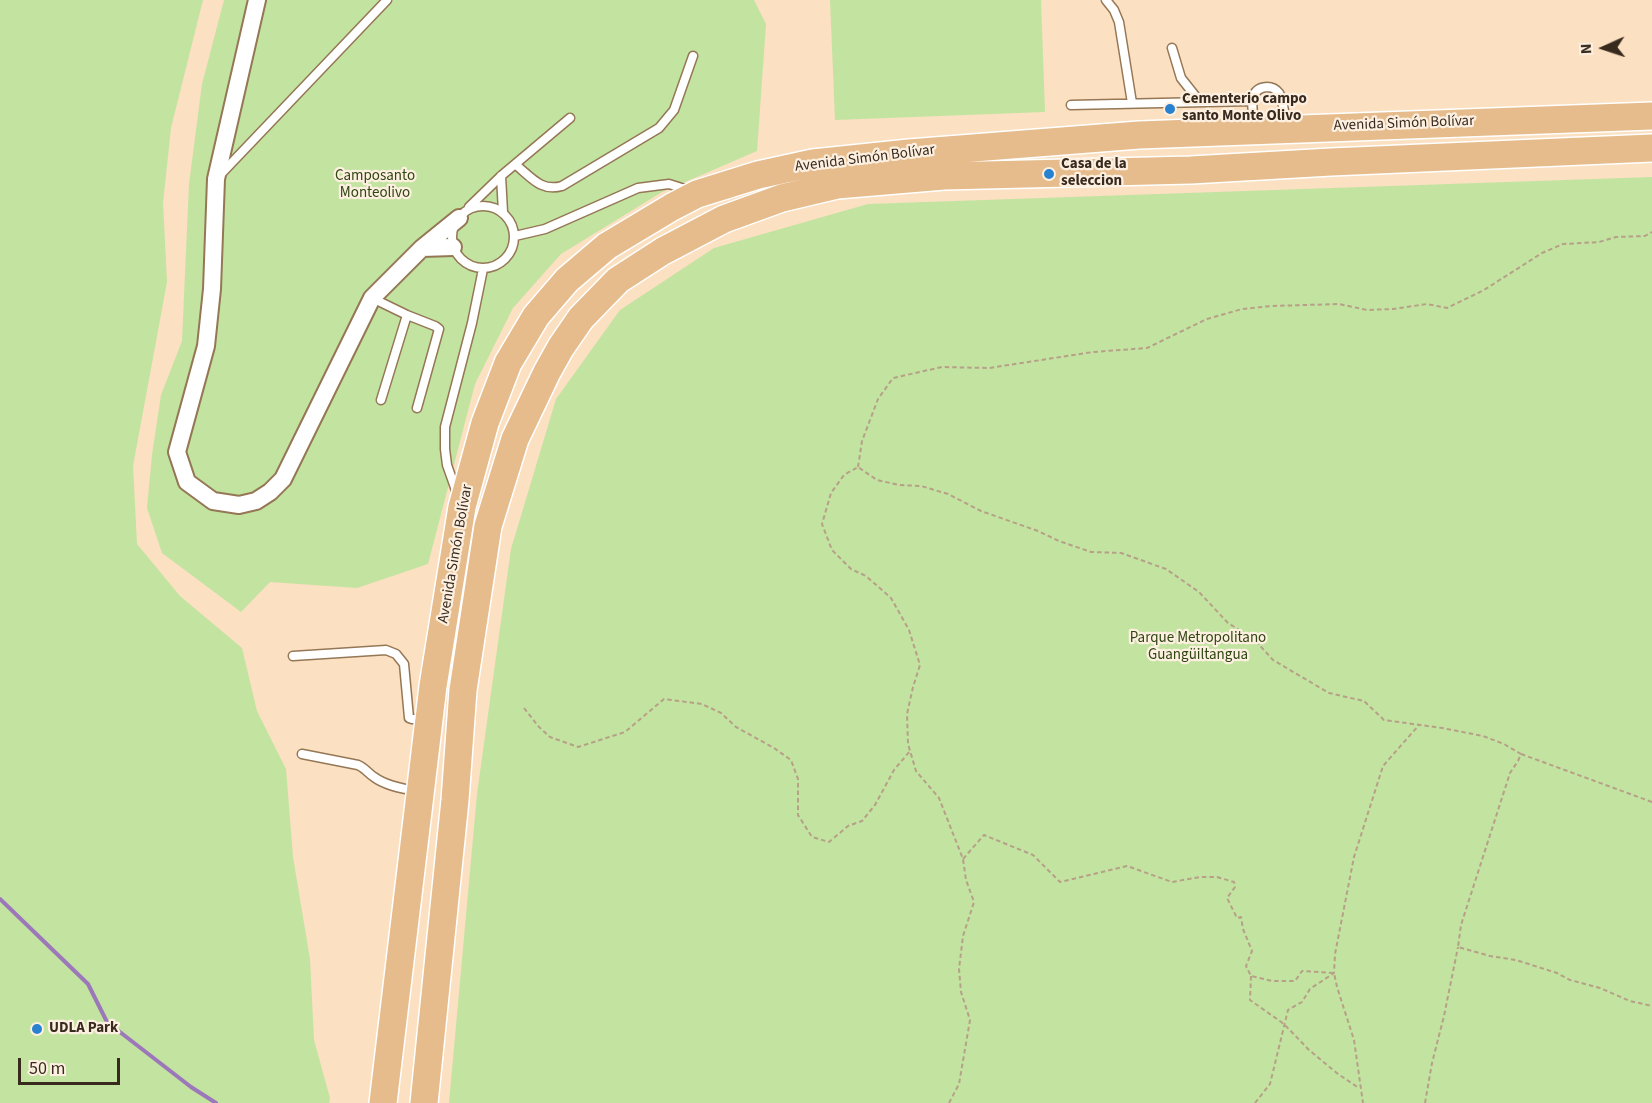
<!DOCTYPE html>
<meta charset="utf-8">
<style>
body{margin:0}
#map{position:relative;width:1652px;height:1103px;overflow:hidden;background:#fbe0c2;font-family:"Source Sans 3",sans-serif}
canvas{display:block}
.north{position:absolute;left:1574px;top:18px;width:60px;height:60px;-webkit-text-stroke:4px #fdf0e1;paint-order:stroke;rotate:267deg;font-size:16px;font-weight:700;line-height:24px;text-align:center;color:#382b1d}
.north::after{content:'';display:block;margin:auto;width:21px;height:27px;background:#382b1d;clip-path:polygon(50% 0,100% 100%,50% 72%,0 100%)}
.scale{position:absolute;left:18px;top:1058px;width:102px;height:27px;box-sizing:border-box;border:3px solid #382b1d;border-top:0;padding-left:8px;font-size:18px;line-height:21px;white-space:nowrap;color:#382b1d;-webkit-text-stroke:4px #fdf0e1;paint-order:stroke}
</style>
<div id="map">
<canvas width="1652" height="1103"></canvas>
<div class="north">N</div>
<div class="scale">50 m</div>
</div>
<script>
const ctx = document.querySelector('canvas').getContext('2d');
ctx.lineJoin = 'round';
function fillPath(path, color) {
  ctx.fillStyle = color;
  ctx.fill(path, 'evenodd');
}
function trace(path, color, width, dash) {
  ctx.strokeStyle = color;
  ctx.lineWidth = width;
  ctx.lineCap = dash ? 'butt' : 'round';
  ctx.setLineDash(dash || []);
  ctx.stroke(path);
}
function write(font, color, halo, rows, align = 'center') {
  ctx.font = font + ' "Source Sans 3",sans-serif';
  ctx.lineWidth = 4.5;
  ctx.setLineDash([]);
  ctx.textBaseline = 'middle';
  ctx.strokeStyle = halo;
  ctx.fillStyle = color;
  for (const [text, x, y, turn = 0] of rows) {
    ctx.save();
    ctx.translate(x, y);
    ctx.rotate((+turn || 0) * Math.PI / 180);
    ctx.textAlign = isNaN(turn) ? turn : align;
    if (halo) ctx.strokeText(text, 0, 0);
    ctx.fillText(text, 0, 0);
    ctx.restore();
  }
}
const green = new Path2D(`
 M 0,0 L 203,0 L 171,128 L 163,203 L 167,282 L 133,466 L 137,544 L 180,596 L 242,648 L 257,711 L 286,769 L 293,857 L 310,959 L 314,1040 L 330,1098 L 329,1103 L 0,1103 Z
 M 224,0 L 754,0 L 766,24 L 757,151 L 662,192 L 561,254 L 513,308 L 475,384 L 428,564 L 357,588 L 270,582 L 241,612 L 162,553 L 147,508 L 152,455 L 161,395 L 182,341 L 189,184 L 202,84 Z
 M 830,0 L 1041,0 L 1045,112 L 835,120 Z
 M 1652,177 L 1652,1103 L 449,1103 L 477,794 L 511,549 L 556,399 L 620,310 L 714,248 L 868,204 Z`);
const stream = new Path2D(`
 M 0,899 L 88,984 L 107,1022 L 191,1087 L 216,1103`);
const path = new Path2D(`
 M 858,467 L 862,441 L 878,399 L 893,378 L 942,367 L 989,368 L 1093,352 L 1147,348 L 1207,319 L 1242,309 L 1271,306 L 1339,304 L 1367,310 L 1393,309 L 1427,304 L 1447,308 L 1484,290 L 1542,253 L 1563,244 L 1599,242 L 1616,237 L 1645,236 L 1652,232
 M 524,708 L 539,727 L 550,737 L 578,747 L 625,732 L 664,699 L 702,704 L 721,713 L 736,727 L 774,748 L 791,760 L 798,779 L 798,815 L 812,837 L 829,842 L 848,826 L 862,821 L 875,805 L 894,770 L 910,751
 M 1521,754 L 1652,802
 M 963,859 L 984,835 L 1033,855 L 1060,882 L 1127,866 L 1172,882 L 1200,877 L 1217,877 L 1234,882 L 1235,887 L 1227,898 L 1237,918 L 1241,917 L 1243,929 L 1252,951 L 1246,966 L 1251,976 L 1272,981 L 1295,981 L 1302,971 L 1334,973 L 1337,987 L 1354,1040 L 1363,1103
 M 1251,976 L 1250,1000 L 1284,1024 L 1309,1050 L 1338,1074 L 1359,1088
 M 949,1103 L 959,1084 L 970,1020 L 961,992 L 959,969 L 963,936 L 974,902 L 966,880 L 963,859 L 939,798 L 916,771 L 908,744 L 907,714 L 913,687 L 920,665 L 909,630 L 891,598 L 866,576 L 851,569 L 832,550 L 822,524 L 831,493 L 844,475 L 858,467 L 877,480 L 899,485 L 921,486 L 948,494 L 981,511 L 1038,531 L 1059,541 L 1091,552 L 1121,553 L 1166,569 L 1199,592 L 1228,623 L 1254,639 L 1273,660 L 1329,693 L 1364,701 L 1384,720 L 1442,728 L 1483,736 L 1504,744 L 1521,754 L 1518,761 L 1510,773 L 1461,925 L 1458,947 L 1490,956 L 1516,960 L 1557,973 L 1570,980 L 1600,988 L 1630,1001 L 1652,1006
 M 1255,1103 L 1270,1084 L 1288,1010 L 1302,1002 L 1310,989 L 1334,973 L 1335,954 L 1354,857 L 1383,766 L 1419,725
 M 1425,1103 L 1432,1063 L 1444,1016 L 1458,947`);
const service = new Path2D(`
 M 1106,0 L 1114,10 L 1119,22 L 1132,103
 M 1172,48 L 1181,78 L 1200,102
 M 1071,105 L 1252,101
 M 1255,126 C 1253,113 1246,88 1267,87 C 1272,87 1276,89 1279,93 C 1284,102 1284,116 1287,125
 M 516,165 C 531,177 541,192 562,186 L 659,128 L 674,110 L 693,56
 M 221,174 L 387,0
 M 501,176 L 503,212
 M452 237a31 31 0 1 1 62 0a31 31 0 1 1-62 0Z
 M 469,207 L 501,176 L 570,118
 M 515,236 L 545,229 L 638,188 L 669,184 L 691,191
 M 372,298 L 407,315 L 435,326 L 439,329 L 417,408
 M 381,400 L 407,315
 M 458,496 L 447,465 L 445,449 L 445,427 L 472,323 L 483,269
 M 293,656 L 386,650 L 396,654 L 404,664 L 409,718 L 412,719 L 426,719
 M 302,754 L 358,765 C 365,768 368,773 374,777 C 386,786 403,789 418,791`);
const minor = new Path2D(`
 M 257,0 L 216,179 L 212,289 L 206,346 L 177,452 L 187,482 L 213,501 L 239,505 L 256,501 L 270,492 L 283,479 L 372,298 L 422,248 L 459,218
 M 422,248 L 453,247`);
const trunk = new Path2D(`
 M 383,1103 L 433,686 L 462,507 L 485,423 L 508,363 L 536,316 L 567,280 L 607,246 L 672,207 L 697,194 L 758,175 L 813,163 L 909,153 L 1139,135 L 1652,116
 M 424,1103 L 455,800 L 463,690 L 488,526 L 515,439 L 547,372 L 561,347 L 581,318 L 618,280 L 663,251 L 724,219 L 782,198 L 837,185 L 944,176 L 1191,170 L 1331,162 L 1652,148`);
const markers = [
 [1170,109,6,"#2882cf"],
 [1049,174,6,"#2882cf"],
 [37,1029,6,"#2882cf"]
];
const poiNames = [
 ["Cementerio campo",1182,100],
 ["santo Monte Olivo",1182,117],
 ["Casa de la",1061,165],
 ["seleccion",1061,182],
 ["UDLA Park",49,1029]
];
const streetNames = [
 ["Avenida Simón Bolívar",1404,124,-2],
 ["Avenida Simón Bolívar",865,159,-7],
 ["Avenida Simón Bolívar",456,554,-80]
];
const parkNames = [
 ["Camposanto",375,177],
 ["Monteolivo",375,194],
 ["Parque Metropolitano",1198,639],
 ["Guangüiltangua",1198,656]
];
fillPath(green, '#c3e3a1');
trace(stream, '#9c77b9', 4);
trace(service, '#957755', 11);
trace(minor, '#957755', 20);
trace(trunk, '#fff', 30);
trace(path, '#b6a088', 2, [4.5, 3]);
trace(service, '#fff', 8);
trace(minor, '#fff', 16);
trace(trunk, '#e6bc8c', 27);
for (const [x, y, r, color] of markers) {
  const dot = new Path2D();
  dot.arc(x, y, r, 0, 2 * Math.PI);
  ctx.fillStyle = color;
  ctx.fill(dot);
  trace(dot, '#fdf0e1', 2);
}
write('bold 15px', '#382b1d', '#fdf0e1', poiNames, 'left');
write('15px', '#382b1d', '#fdf0e1', streetNames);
write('15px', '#2f4511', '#fdf0e1', parkNames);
</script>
